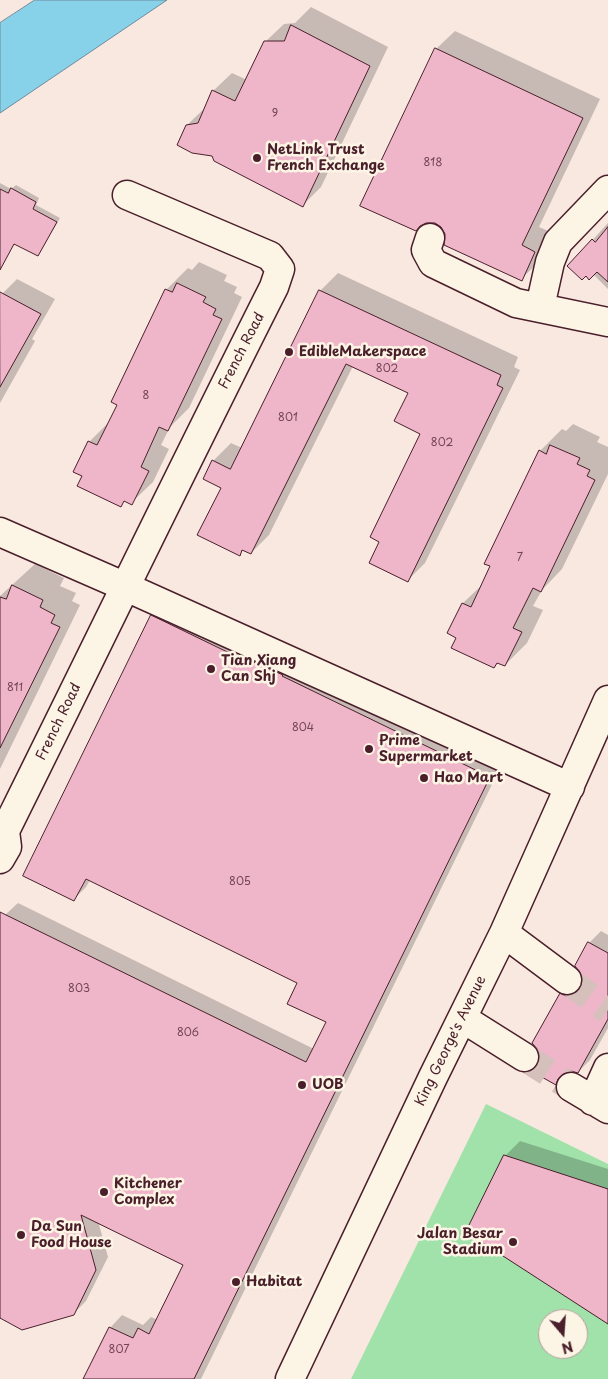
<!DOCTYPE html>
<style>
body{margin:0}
#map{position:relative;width:608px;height:1379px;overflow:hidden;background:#f9e8e0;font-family:"Playpen Sans",sans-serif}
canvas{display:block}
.north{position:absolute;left:538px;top:1309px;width:50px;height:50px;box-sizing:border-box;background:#fcf5e5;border:1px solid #b59f9b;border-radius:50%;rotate:162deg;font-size:14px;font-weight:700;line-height:20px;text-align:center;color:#4a1f2b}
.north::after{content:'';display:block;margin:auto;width:18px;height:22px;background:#4a1f2b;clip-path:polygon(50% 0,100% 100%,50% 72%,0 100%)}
</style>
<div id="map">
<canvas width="608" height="1379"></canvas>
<div class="north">N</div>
</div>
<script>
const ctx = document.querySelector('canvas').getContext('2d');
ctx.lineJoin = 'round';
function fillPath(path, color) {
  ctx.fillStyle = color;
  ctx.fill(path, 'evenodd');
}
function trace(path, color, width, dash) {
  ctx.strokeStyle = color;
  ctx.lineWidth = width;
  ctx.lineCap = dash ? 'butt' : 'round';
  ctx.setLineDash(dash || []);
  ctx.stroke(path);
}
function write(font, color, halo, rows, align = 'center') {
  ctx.font = font + ' "Playpen Sans",sans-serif';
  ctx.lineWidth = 5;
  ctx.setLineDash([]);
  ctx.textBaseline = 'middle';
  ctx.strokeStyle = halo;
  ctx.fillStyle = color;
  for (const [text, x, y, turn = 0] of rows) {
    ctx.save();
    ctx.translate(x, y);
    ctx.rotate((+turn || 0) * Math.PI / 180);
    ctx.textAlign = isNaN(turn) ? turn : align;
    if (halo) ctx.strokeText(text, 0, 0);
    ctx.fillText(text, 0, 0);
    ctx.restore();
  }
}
const green = new Path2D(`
 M 486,1104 L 608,1164 L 608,1379 L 351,1379 ZM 548,1319 L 578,1319 L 578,1349 L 548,1349 Z`);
const water = new Path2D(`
 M 35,0 L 167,0 L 0,113 L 0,23 Z`);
const shadow = new Path2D(`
 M 311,7 L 388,47 L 321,187 L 303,205 L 212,154 L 187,125 L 206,107 L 213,91 L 232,73 L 247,80 L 265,42 L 284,24 L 295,23 Z
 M 455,31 L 600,99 L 539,227 L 553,233 L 540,261 L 521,279 L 436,49 Z
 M 0,183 L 11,189 L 16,185 L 39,198 L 36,205 L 60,218 L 41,251 L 37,255 L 15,243 L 9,251 L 0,246 Z
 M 608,223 L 608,289 L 593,274 L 586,274 L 569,266 Z
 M 199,262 L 227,275 L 224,281 L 237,287 L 234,293 L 242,297 L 189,408 L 170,427 L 161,445 L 169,449 L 153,482 L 131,503 L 125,500 L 120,505 L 84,476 L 89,442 L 111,420 L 166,290 L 188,268 L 192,270 Z
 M 338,273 L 518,357 L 514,367 L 520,370 L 425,563 L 407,581 L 381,541 L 422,434 L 409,393 L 353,366 L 269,535 L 251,553 L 244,550 L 239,554 L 222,487 L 213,461 L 231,443 L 242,448 L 320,291 Z
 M 17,279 L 55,299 L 32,339 L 35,341 L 0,403 L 0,299 L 3,293 Z
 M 573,424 L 600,437 L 597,442 L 608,447 L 608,474 L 562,569 L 542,590 L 533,606 L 543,610 L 527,643 L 505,665 L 499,662 L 494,667 L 458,637 L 449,633 L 463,603 L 485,582 L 540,451 L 562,429 L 566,431 Z
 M 35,564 L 64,578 L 60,586 L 76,593 L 72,601 L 80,605 L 0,769 L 0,596 Z
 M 164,604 L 502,764 L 201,1379 L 85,1379 L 110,1328 L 122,1315 L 143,1325 L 151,1317 L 158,1320 L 185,1264 L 98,1221 L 108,1257 L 86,1301 L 73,1314 L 0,1318 L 0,926 L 5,915 L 18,903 L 314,1049 L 327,1022 L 299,982 L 90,880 L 86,887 L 74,899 L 152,616 Z
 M 601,931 L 608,935 L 608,1028 L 590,1060 L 578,1072 L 568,1071 L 556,1083 L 539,1065 L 561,994 L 573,982 L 578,984 L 584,983 L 589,943 Z
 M 520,1141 L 608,1169 L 608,1323 L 505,1156 Z`);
const building = new Path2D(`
 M 291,25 L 370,66 L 303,207 L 214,161 L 212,156 L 192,153 L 177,145 L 186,125 L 198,123 L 212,90 L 235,101 L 264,41 L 284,41 Z
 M 435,48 L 583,118 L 522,245 L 535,252 L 522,281 L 444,245 L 445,234 L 441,227 L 435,223 L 426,223 L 420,226 L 416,231 L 360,206 Z
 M 11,188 L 36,202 L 33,209 L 57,222 L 38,256 L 14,244 L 0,270 L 0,189 L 8,193 Z
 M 608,227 L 608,282 L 597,272 L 589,280 L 586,276 L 582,280 L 567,266 L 592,239 L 595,242 Z
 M 177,283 L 206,297 L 203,302 L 216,309 L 213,315 L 222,319 L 168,431 L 159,427 L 141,467 L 149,471 L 132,505 L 124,501 L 121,507 L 77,486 L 82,476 L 73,472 L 88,441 L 97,445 L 117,405 L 111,402 L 165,289 L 172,292 Z
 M 319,290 L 501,375 L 497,385 L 503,388 L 408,582 L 369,563 L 379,542 L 370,537 L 420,434 L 394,421 L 408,393 L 346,364 L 251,554 L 242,550 L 240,556 L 197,535 L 221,488 L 203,479 L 212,460 L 230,469 Z
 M 0,292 L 41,314 L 0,387 Z
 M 550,445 L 580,458 L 577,464 L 590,470 L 587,476 L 595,480 L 541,592 L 533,588 L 513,628 L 522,632 L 505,666 L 497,663 L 494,668 L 451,648 L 456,638 L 447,633 L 462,603 L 471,607 L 490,566 L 484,564 L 539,450 L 546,454 Z
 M 12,585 L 43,600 L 40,607 L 55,615 L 51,623 L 60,627 L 0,748 L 0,597 L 6,599 Z
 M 151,615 L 248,662 L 249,660 L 283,675 L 282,676 L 490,777 L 194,1379 L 83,1379 L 109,1327 L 133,1338 L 138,1328 L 149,1334 L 183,1265 L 81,1215 L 96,1270 L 74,1315 L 22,1330 L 0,1318 L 0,912 L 306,1062 L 326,1022 L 287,1004 L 297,983 L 86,879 L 74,901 L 23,876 Z
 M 588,942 L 608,953 L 608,1019 L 578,1073 L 571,1071 L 564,1073 L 558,1079 L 556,1085 L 531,1071 L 537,1066 L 540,1058 L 538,1050 L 532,1043 L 560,993 L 566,996 L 573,994 L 580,989 L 582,982 L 581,974 L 575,966 Z
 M 504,1155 L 608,1189 L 608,1324 L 466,1232 Z`);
const minorTunnel = new Path2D(`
 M 567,980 L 608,1010
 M 524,1057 L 571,1087`);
const minor = new Path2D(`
 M 430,238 L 426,250 L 433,263 L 516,303 L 608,322
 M 540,307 L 550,262 L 558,242 L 608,190
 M 0,532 L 126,587 L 570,787
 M 0,836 L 5,831 C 95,650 183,467 274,287 L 280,269 L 270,256 L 127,195
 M 0,859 L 7,847 L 5,831
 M 504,933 L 567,980
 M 462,1018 L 524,1057
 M 571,1087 L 608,1109
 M 593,1101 L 608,1068
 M 290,1379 L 433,1077 L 504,933 L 608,700`);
const markers = [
 [257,158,5,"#4a1f2b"],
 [289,352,5,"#4a1f2b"],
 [211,669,5,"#4a1f2b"],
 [369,749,5,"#4a1f2b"],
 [424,778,5,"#4a1f2b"],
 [302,1085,5,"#4a1f2b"],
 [104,1192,5,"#4a1f2b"],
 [21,1235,5,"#4a1f2b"],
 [513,1242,5,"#4a1f2b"],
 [236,1282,5,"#4a1f2b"]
];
const numberNames = [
 ["9",275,114],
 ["818",433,163],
 ["802",387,369],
 ["8",146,396],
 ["801",288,418],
 ["802",442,443],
 ["7",520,558],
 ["811",15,688],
 ["804",303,728],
 ["805",240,882],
 ["803",79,989],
 ["806",188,1033],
 ["807",119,1350]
];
const poiNames = [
 ["NetLink Trust",267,150],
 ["French Exchange",267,166],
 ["EdibleMakerspace",299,352],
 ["Tian Xiang",221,661],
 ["Can Shj",221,677],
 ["Prime",379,741],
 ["Supermarket",379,757],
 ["Hao Mart",434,778],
 ["UOB",312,1085],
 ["Kitchener",114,1184],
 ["Complex",114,1200],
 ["Da Sun",31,1227],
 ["Food House",31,1243],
 ["Jalan Besar",503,1234,"right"],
 ["Stadium",503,1250,"right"],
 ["Habitat",246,1282]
];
const streetNames = [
 ["French Road",242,351,-63],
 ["French Road",59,722,-64],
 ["King George's Avenue",451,1041,-64]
];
fillPath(green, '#a1e1aa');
fillPath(water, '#87d2e8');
trace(water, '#6f8a9c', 1);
fillPath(shadow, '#0003');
fillPath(building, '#efb6ca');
trace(building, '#4a1f2b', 1);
trace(minorTunnel, '#d6c0bc', 28, [28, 14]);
trace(minor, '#4a1f2b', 31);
trace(minor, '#fcf5e5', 28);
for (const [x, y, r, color] of markers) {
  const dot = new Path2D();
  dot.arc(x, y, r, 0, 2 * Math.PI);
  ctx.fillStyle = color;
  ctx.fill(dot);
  trace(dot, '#fcf5e5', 2);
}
write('11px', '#734553', null, numberNames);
write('bold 14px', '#4a1f2b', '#fcf5e5', poiNames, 'left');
write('14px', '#4a1f2b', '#fcf5e5', streetNames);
</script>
